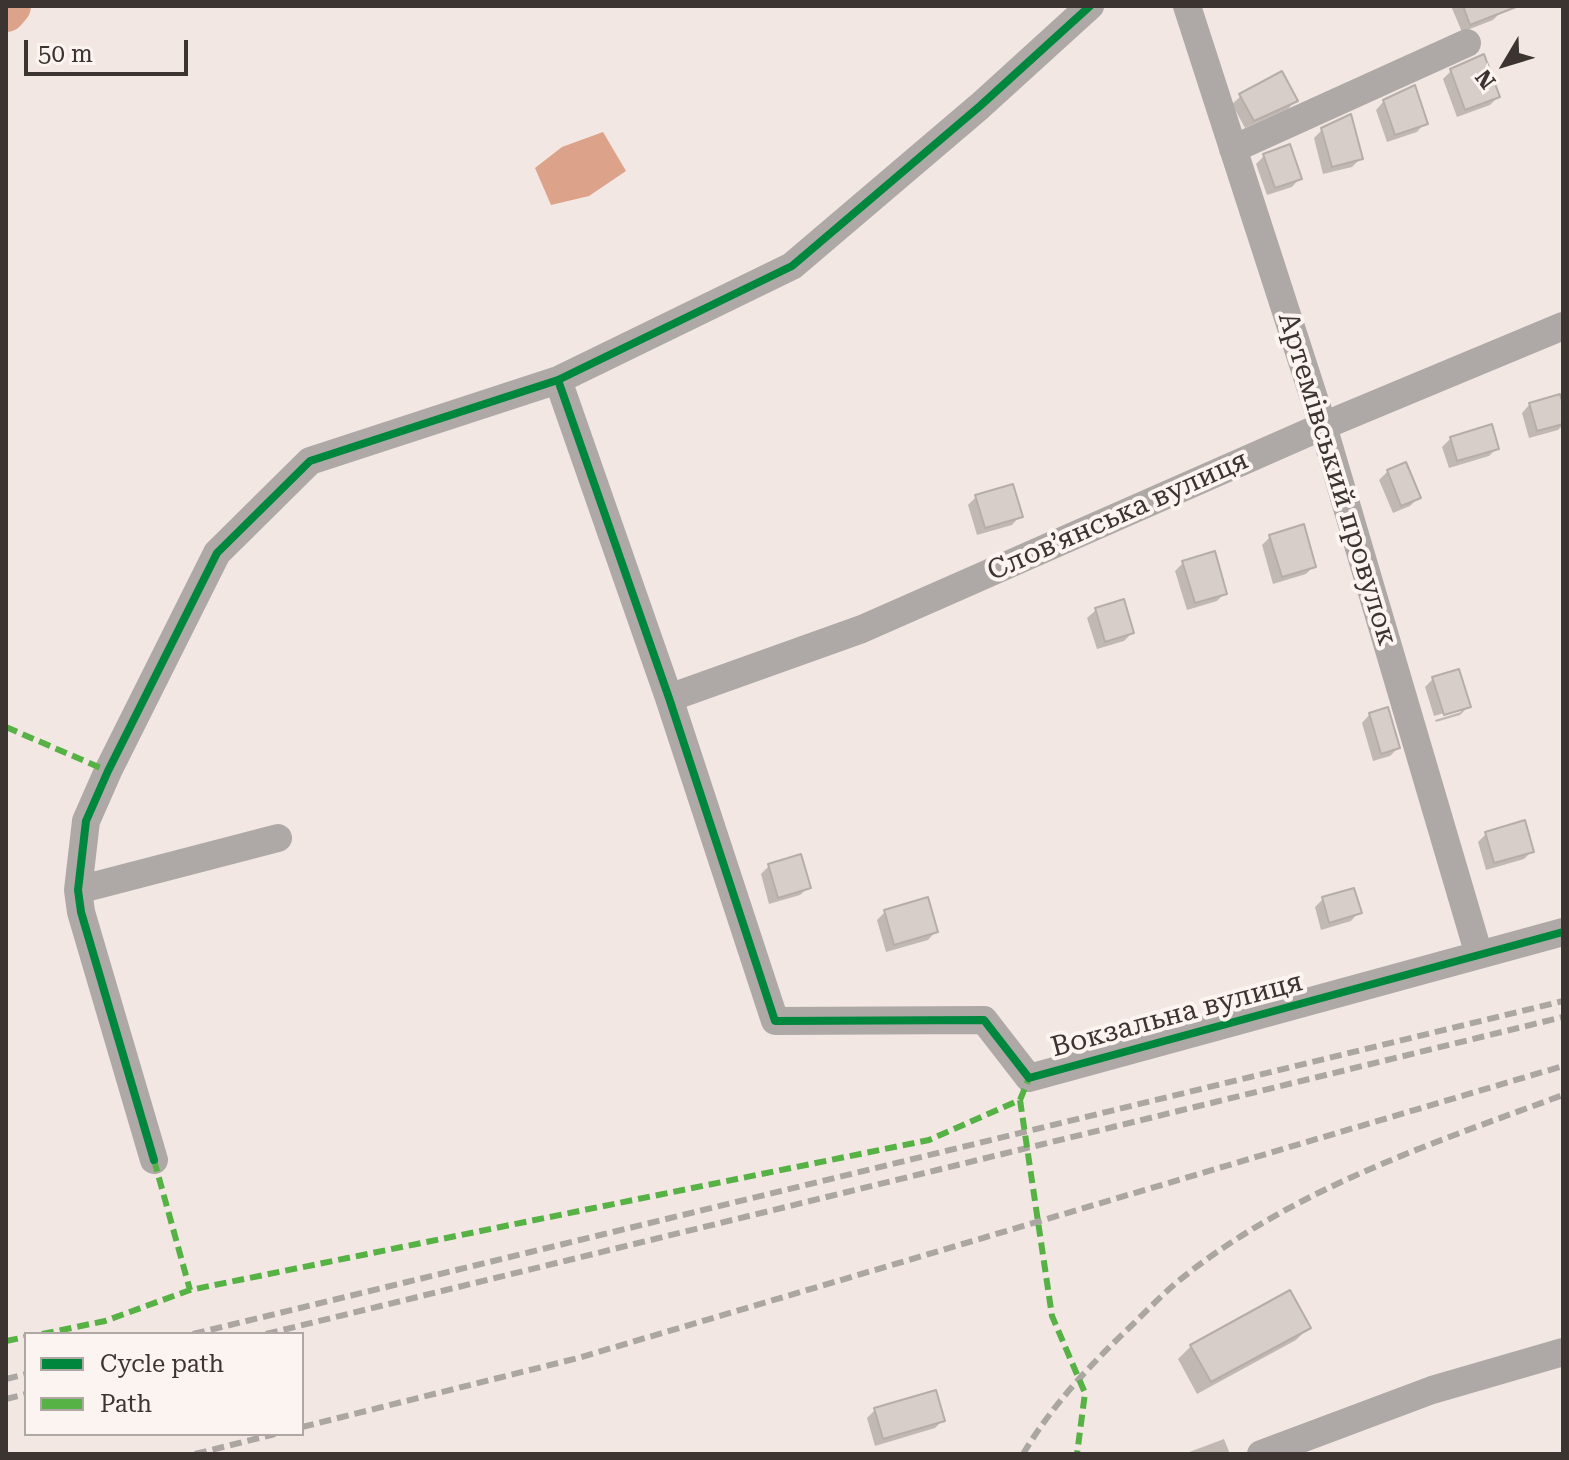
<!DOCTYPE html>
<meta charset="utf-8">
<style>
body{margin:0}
#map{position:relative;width:1569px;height:1460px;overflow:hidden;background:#f2e7e2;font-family:"Roboto Serif",serif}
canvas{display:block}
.frame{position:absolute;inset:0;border:8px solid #3c3431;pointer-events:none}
.legend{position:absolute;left:24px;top:1332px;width:280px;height:104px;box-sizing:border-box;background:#fcf4f0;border:2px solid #afa7a4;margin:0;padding:10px 14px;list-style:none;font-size:24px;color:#3c3431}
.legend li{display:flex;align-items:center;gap:16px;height:40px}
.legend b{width:40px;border:2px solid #afa7a4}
.north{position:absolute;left:1465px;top:24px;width:80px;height:80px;-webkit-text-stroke:6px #fcf4f0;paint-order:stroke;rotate:232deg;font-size:22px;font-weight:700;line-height:32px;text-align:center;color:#3c3431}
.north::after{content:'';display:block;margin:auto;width:28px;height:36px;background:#3c3431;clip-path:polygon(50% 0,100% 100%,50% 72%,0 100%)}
.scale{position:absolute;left:24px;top:40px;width:164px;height:36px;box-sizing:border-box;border:4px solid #3c3431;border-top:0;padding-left:10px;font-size:24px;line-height:28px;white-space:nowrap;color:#3c3431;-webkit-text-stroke:6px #fcf4f0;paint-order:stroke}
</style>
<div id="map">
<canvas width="1569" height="1460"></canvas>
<div class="frame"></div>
<ul class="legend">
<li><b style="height:10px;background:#00873e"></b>Cycle path</li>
<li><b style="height:10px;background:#57b246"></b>Path</li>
</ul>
<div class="north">N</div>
<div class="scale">50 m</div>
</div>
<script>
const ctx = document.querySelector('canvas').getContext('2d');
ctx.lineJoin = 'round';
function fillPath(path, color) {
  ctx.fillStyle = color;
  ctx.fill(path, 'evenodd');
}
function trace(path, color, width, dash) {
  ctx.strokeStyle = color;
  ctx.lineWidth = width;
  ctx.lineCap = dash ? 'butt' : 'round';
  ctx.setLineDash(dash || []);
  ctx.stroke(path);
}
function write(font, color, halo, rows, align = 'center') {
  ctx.font = font + ' "Roboto Serif",serif';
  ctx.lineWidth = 8;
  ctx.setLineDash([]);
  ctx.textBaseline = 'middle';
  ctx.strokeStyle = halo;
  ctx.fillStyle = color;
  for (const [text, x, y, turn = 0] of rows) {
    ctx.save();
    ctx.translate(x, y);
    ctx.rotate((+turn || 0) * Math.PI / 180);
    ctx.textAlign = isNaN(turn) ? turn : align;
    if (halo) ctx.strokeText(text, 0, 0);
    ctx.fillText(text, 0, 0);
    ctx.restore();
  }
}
const water = new Path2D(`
 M 603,132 L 626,171 L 589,196 L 551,205 L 535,168 L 562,147 Z`);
const shadow = new Path2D(`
 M 1451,6 L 1499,6 L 1501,12 L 1493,20 L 1462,32 Z
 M 1451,71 L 1498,97 L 1490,105 L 1457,117 L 1443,79 Z
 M 1241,96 L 1296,100 L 1288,109 L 1245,128 L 1232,104 Z
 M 1384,101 L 1425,123 L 1417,132 L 1387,142 L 1376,110 Z
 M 1322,130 L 1361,158 L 1352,167 L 1323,174 L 1314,138 Z
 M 1264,156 L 1300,178 L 1292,187 L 1267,195 L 1256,164 Z
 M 1530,404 L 1563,411 L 1563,425 L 1558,430 L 1529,438 L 1522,413 Z
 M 1451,438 L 1497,448 L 1489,456 L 1449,468 L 1442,447 Z
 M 1388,471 L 1418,498 L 1410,506 L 1393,513 L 1379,480 Z
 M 976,497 L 1020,516 L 1012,525 L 977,535 L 968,505 Z
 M 1270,537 L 1314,566 L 1306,574 L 1273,584 L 1262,545 Z
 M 1183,563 L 1225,593 L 1217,601 L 1187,610 L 1175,571 Z
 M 1123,602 L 1132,633 L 1124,641 L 1097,649 L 1087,618 L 1096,610 Z
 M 1433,679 L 1468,707 L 1460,715 L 1436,722 L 1435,720 L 1461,712 L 1461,708 L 1434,716 L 1425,687 Z
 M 1370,714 L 1398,748 L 1390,756 L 1373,761 L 1362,723 Z
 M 1486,834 L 1532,851 L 1524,859 L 1486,870 L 1478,842 Z
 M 769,866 L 809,887 L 800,895 L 769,904 L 761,874 Z
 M 1323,899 L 1359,912 L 1351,921 L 1321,930 L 1315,907 Z
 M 885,912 L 936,931 L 928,940 L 886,952 L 877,920 Z
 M 1309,1327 L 1296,1340 L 1197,1394 L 1178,1359 L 1191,1346 Z
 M 875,1410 L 943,1420 L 935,1428 L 875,1446 L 867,1418 Z
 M 1224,1439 L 1230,1454 L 1184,1454 Z`);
const river = new Path2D(`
 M 6,12 L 11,6`);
const building = new Path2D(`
 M 1463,6 L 1516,6 L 1516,7 L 1470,25 Z
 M 1484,54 L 1500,97 L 1465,110 L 1450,69 Z
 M 1282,71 L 1298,101 L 1254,121 L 1239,94 Z
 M 1415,85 L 1428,124 L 1395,135 L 1383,100 Z
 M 1351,114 L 1363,159 L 1332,167 L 1321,128 Z
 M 1290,144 L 1302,179 L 1275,188 L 1263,154 Z
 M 1560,394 L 1563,405 L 1563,424 L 1537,431 L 1529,403 Z
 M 1492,424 L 1499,449 L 1457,461 L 1450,437 Z
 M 1406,462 L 1421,498 L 1401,506 L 1387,470 Z
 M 1013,484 L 1023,517 L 985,528 L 975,495 Z
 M 1304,524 L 1316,567 L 1282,577 L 1269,535 Z
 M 1215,551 L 1227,594 L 1195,603 L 1182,561 Z
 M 1124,599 L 1134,633 L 1105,642 L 1095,608 Z
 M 1459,669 L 1471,707 L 1444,715 L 1432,677 Z
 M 1388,707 L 1400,748 L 1381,754 L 1369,713 Z
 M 1525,820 L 1534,852 L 1494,863 L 1485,832 Z
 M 801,854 L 811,888 L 778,898 L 768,864 Z
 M 1354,888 L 1362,913 L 1329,923 L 1322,897 Z
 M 928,897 L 938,932 L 894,945 L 884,910 Z
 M 1290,1290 L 1311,1328 L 1211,1382 L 1190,1345 Z
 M 936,1390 L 945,1421 L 883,1439 L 874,1408 Z`);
const minor = new Path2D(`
 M 1187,6 L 1323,426 L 1479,955
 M 1233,149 L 1467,43
 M 558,380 L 669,698 L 775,1021 L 984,1020 L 1029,1078 L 1563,932
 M 669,698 L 862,629 L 1323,426 L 1563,326
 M 78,890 L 278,838
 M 154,1160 L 81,912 L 78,890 L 86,821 L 108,771 L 217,553 L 310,461 L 558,380 L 792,266 L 980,106 L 1090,6
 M 1261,1454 L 1432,1390 L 1563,1352`);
const rail = new Path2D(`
 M 193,1334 L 1563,1001
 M 266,1334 L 1563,1017
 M 6,1379 L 26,1374
 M 6,1399 L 26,1394
 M 302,1427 L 578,1358 L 1563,1066
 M 195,1454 L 275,1434
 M 1023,1454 C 1051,1407 1088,1367 1128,1329 C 1147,1311 1165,1291 1186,1275 C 1296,1188 1433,1143 1563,1095`);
const quiet = new Path2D(`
 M 6,727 L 108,771
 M 1020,1100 L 1052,1316 L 1085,1393 L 1077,1454
 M 154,1160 L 190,1290
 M 42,1334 L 105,1321 L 190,1290 L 929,1140 L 1020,1100 L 1029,1078
 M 6,1341 L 26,1337`);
const cycleway = new Path2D(`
 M 558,380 L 669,698 L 775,1021 L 984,1020 L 1029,1078 L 1563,932
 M 154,1160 L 81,912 L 78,890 L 86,821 L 108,771 L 217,553 L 310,461 L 558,380 L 792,266 L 980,106 L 1090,6`);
const streetNames = [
 ["Артемівський провулок",1337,479,73],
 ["Слов’янська вулиця",1118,516,-24],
 ["Вокзальна вулиця",1177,1015,-15]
];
fillPath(water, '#dda28a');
fillPath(shadow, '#0003');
trace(river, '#dda28a', 40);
fillPath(building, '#d7ceca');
trace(building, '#b6ada9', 2);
trace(minor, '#aea9a6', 28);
trace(rail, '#aba6a2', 6, [12, 6]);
trace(quiet, '#57b246', 6, [12, 6]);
trace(cycleway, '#00873e', 8);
write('28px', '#3c3431', '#fcf4f0', streetNames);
</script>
